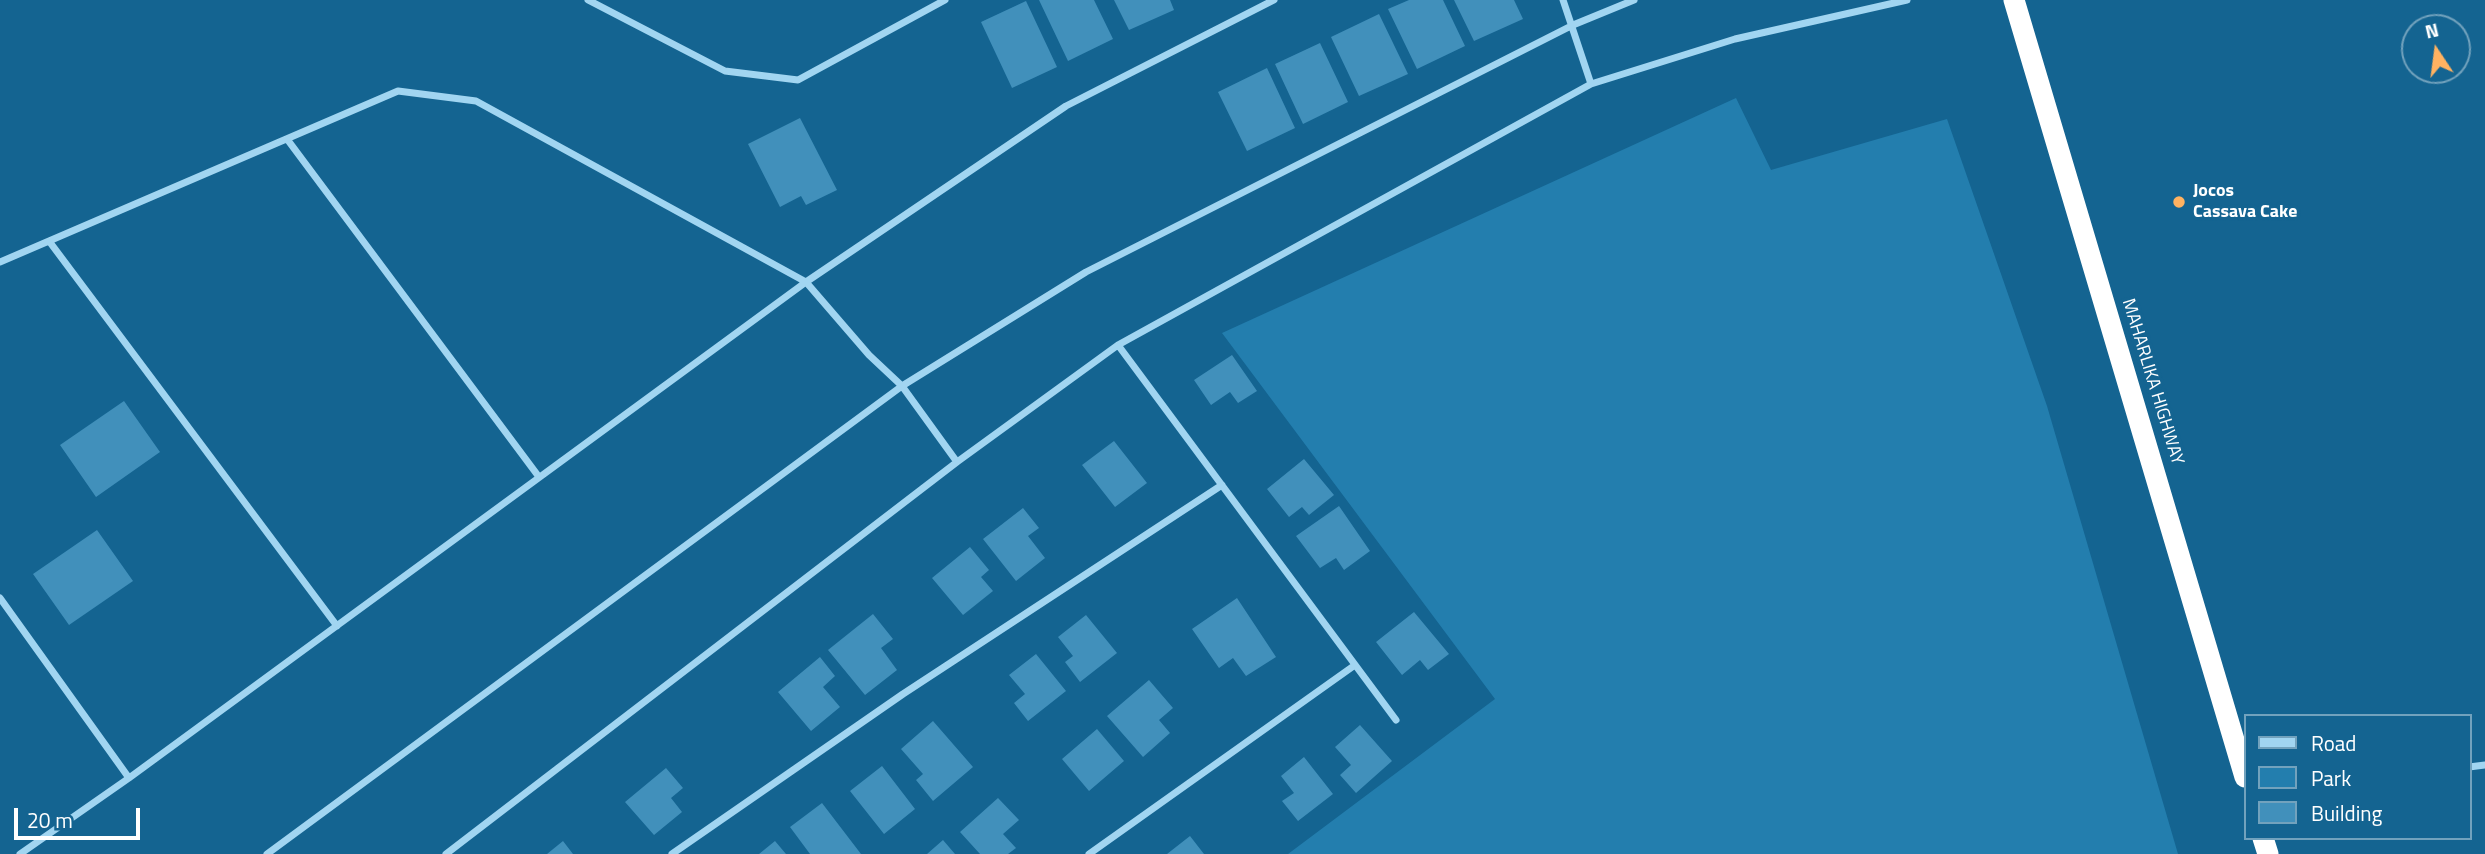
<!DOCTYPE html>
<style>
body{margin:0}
#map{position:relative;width:2485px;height:854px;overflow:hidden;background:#146491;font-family:"Titillium Web",sans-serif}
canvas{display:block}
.legend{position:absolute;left:2244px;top:714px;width:228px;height:126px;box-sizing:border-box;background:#146491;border:2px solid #72a2bd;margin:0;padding:9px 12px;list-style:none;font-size:21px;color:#fff}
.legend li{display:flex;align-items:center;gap:14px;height:35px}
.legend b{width:35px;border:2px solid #72a2bd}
.north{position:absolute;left:2401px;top:14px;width:70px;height:70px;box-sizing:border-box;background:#146491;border:2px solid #72a2bd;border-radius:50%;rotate:347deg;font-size:19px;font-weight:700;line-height:28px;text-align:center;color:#fff}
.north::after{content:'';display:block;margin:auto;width:24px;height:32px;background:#ffb261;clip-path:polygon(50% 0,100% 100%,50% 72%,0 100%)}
.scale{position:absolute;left:14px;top:808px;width:126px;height:32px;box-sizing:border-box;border:4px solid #fff;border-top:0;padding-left:9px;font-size:21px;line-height:24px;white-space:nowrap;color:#fff;-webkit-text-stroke:5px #146491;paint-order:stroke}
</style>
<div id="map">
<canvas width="2485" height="854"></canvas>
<ul class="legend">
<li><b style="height:9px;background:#a1d5f1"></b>Road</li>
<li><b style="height:19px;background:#237eae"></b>Park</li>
<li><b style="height:19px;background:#4190bb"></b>Building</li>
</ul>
<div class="north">N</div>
<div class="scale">20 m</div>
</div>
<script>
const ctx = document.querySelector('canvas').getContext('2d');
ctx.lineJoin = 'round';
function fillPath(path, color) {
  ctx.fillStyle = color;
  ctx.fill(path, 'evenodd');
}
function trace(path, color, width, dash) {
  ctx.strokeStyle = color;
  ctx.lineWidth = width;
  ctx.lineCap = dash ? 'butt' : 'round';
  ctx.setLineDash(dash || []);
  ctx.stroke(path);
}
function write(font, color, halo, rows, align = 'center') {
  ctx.font = font + ' "Titillium Web",sans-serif';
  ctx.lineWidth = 7;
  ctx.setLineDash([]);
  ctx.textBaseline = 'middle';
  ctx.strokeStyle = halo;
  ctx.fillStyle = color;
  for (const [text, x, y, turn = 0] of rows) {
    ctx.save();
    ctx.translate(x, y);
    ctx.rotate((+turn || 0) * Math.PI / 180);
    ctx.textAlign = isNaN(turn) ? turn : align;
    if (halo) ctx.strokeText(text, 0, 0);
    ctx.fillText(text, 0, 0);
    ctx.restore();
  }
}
const green = new Path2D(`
 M 1736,98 L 1771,170 L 1947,119 L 2047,406 L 2178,854 L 1288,854 L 1495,699 L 1222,333 Z`);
const building = new Path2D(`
 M 1039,0 L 1094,0 L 1113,39 L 1068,61 Z
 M 1114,0 L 1170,0 L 1174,10 L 1129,30 Z
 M 1409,0 L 1443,0 L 1465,46 L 1417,69 L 1388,9 Z
 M 1454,0 L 1514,0 L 1523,19 L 1474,41 Z
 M 1026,1 L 1057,67 L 1012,88 L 981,22 Z
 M 1379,14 L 1408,74 L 1359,96 L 1331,37 Z
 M 1320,43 L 1348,102 L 1303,124 L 1275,64 Z
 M 1267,68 L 1295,128 L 1247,151 L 1218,92 Z
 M 800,118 L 837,190 L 806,205 L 801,196 L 780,207 L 748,144 Z
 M 1232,355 L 1257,391 L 1238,403 L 1230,392 L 1211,405 L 1194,380 Z
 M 124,401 L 160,452 L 96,497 L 60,445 Z
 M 1114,441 L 1147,483 L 1115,507 L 1082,465 Z
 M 1304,459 L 1334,495 L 1309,515 L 1302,507 L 1289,517 L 1267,489 Z
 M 1339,506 L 1370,551 L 1344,570 L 1336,558 L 1320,568 L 1296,536 Z
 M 1023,508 L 1039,528 L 1028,536 L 1045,558 L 1016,581 L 983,539 Z
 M 97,530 L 133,581 L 69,625 L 33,574 Z
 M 970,547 L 989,570 L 981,577 L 993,591 L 963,615 L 932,578 Z
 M 1237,598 L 1276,657 L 1246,676 L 1233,658 L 1219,668 L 1192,629 Z
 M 1414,612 L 1449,654 L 1428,670 L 1420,660 L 1402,675 L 1376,642 Z
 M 873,614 L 893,639 L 881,648 L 897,670 L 865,695 L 828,650 Z
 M 1086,615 L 1117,653 L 1080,682 L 1065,662 L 1073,656 L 1058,637 Z
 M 1036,654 L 1066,691 L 1028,721 L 1014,703 L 1025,694 L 1009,675 Z
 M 820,657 L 835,676 L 823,687 L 840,707 L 811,731 L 778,692 Z
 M 1149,680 L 1173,708 L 1159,720 L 1170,733 L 1143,757 L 1107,716 Z
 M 933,721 L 973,767 L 933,801 L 916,780 L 923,774 L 901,749 Z
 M 1360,725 L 1392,761 L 1356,793 L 1340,775 L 1351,765 L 1335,747 Z
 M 1097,729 L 1124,761 L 1089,791 L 1062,759 Z
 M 1304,757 L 1333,794 L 1298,821 L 1282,801 L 1294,793 L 1281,776 Z
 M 882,766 L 915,809 L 884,834 L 850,791 Z
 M 666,768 L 683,788 L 671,798 L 682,812 L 654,835 L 625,802 Z
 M 998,798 L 1019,820 L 1003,834 L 1016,848 L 1008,854 L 980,854 L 960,832 Z
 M 822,803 L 861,854 L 810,854 L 790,827 Z
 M 1190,836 L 1204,854 L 1167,854 Z
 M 943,840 L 955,854 L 927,854 Z
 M 563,841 L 573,854 L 547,854 Z
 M 775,841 L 786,854 L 759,854 Z`);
const street = new Path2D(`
 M 588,0 L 725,71 L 798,80 L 945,0
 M 1563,0 L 1591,84
 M 287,139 L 539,477
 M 49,241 L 337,626
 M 0,262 L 398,91 L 476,101 L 806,282 L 869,355 L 902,386 L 957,462
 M 1118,345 L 1396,720
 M 0,598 L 129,778
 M 2469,767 L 2485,765
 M 20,854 L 129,778 L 806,282 L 1066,106 L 1274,0
 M 267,854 L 902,386 L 1086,272 L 1573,25 L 1634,0
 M 446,854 L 957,462 L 1118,345 L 1591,84 L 1735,39 L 1907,0
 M 672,854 L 903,694 L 1222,485
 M 1089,854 L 1355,665`);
const highway = new Path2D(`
 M 2014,0 L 2245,777
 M 2263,838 L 2268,854`);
const markers = [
 [2179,202,7,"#ffb261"]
];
const poiNames = [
 ["Jocos",2193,192],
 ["Cassava Cake",2193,213]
];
const streetNames = [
 ["MAHARLIKA HIGHWAY",2152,382,73]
];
fillPath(green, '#237eae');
fillPath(building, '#4190bb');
trace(street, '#a1d5f1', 7);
trace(highway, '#fff', 21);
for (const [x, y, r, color] of markers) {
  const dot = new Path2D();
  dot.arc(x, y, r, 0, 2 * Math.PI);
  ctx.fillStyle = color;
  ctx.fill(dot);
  trace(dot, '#146491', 2.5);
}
write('bold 18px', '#fff', '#146491', poiNames, 'left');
write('18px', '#fff', '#146491', streetNames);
</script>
